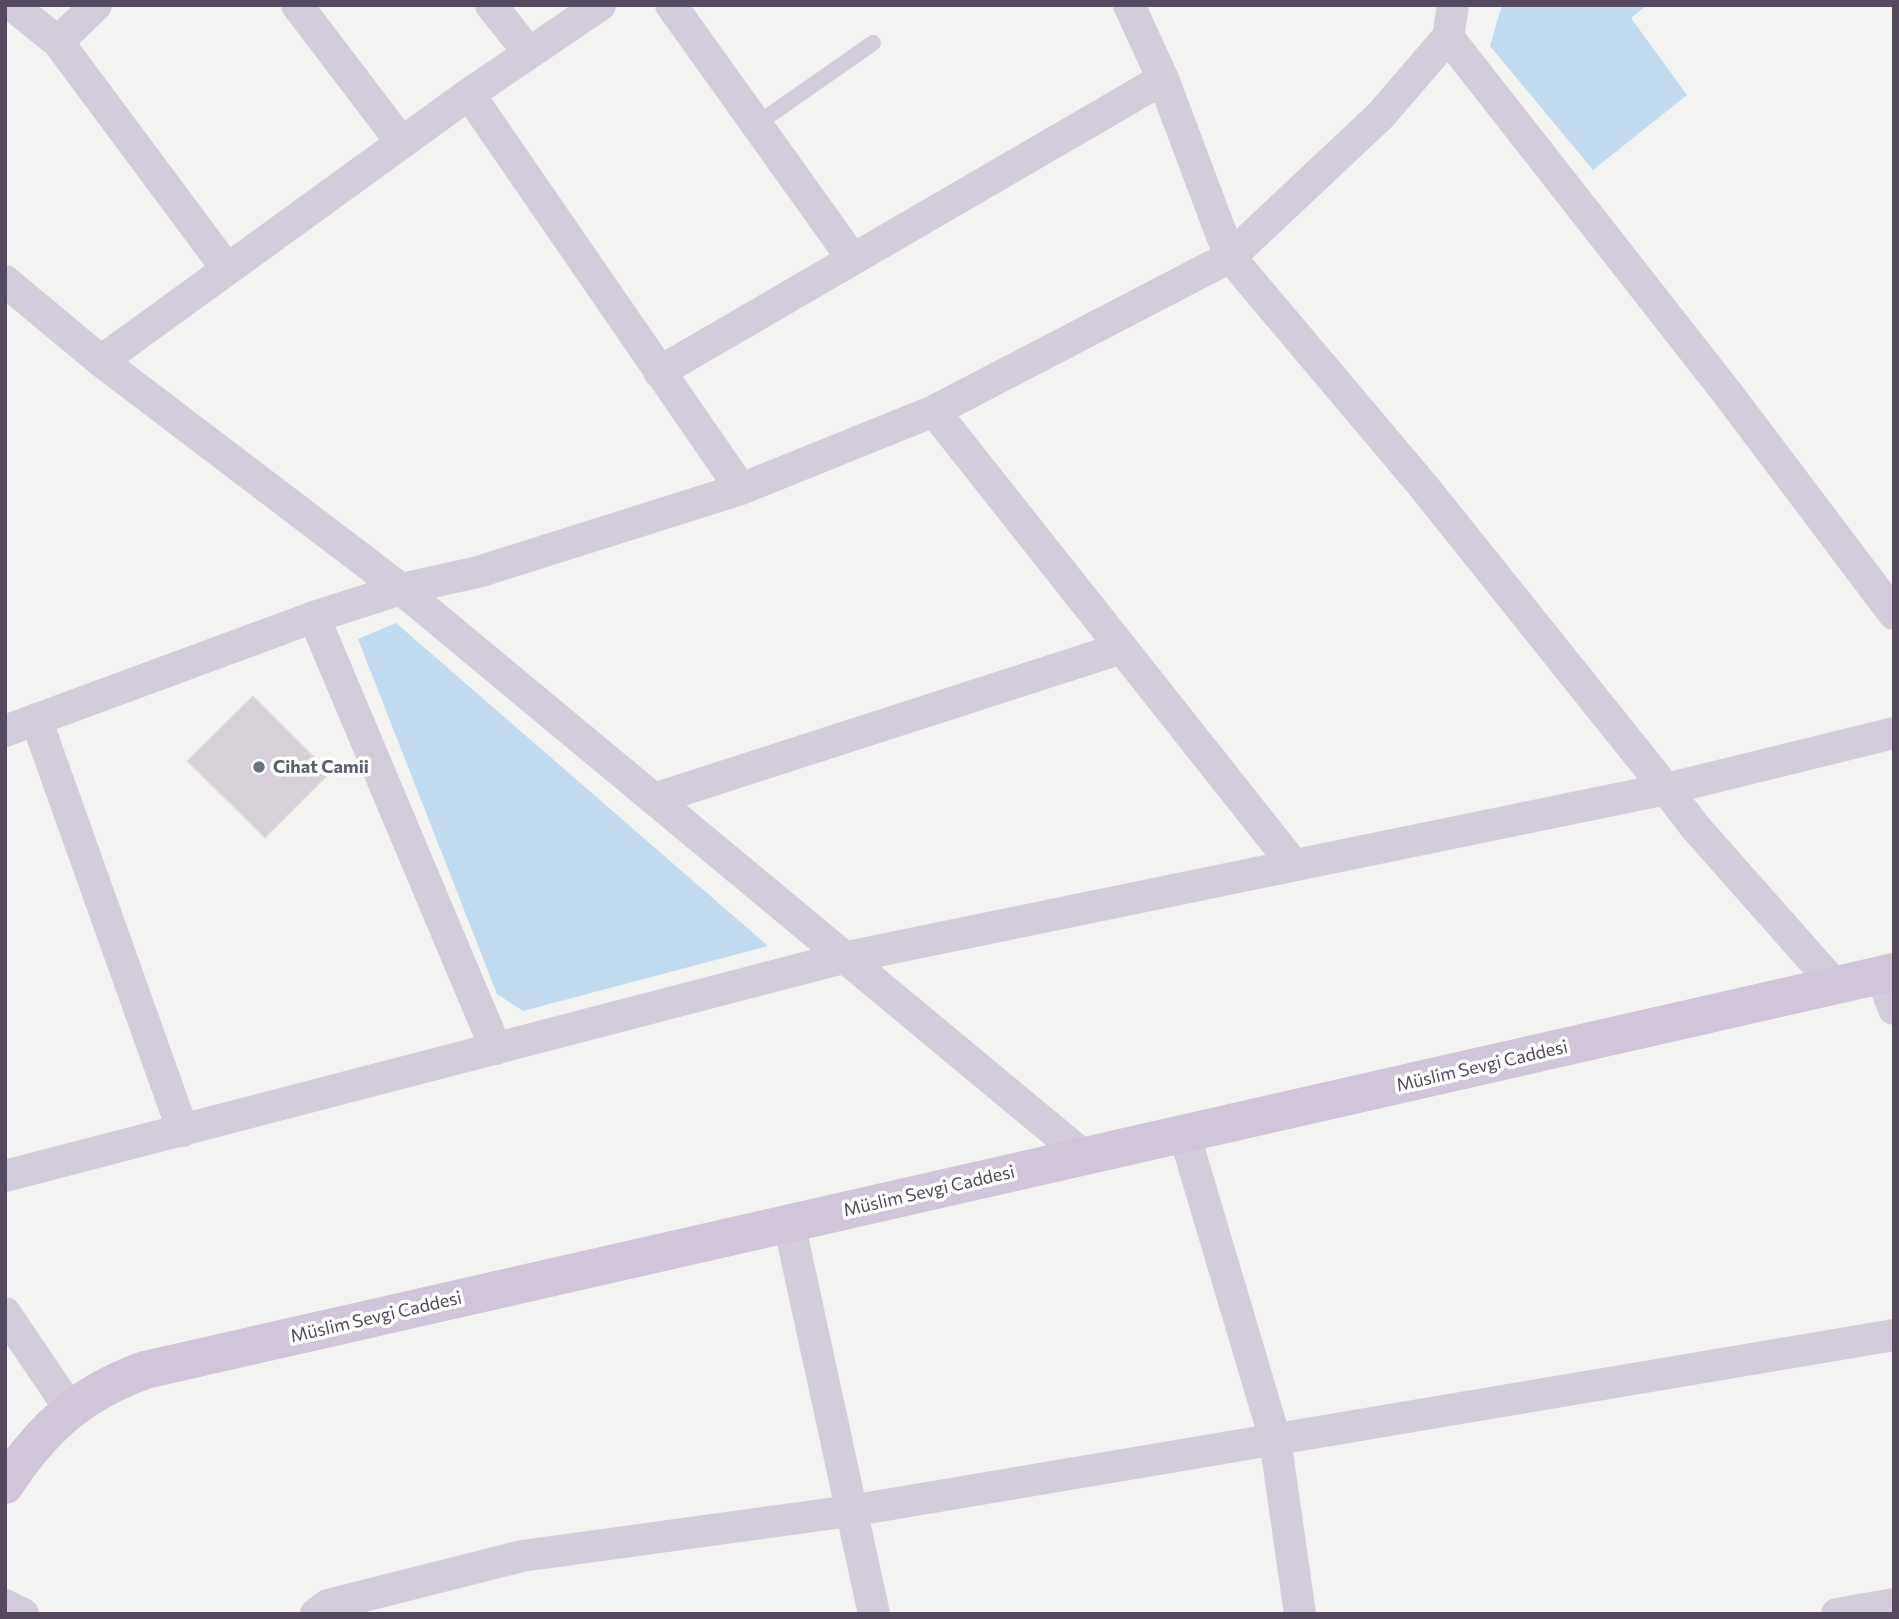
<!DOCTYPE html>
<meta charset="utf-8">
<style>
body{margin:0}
#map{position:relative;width:1899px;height:1619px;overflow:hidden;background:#f3f3f1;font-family:Commissioner,sans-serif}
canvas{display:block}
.frame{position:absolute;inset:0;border:7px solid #54495e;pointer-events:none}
</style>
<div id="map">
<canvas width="1899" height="1619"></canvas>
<div class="frame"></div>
</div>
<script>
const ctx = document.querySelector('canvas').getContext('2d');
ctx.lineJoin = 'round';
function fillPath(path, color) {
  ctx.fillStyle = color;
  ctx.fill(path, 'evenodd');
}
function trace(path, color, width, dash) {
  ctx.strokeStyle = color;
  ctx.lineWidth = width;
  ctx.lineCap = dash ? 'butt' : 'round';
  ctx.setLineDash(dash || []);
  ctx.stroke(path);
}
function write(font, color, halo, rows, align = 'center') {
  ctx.font = font + ' Commissioner,sans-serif';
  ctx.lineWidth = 7;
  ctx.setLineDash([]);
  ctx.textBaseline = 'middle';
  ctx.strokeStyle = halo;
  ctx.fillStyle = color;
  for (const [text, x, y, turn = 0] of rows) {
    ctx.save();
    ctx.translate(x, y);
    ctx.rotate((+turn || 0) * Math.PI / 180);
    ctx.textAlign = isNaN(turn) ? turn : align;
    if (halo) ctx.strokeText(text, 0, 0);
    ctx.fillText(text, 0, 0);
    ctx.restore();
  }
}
const green = new Path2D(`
 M 1502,5 L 1647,5 L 1631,18 L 1687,95 L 1593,170 L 1490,46 Z
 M 396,623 L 768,946 L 523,1011 L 497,994 L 358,639 Z`);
const building = new Path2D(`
 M 253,697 L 329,773 L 265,837 L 188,761 Z`);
const lane = new Path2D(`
 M 757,124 L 873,43`);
const street = new Path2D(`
 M 12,5 L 58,42 L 227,269
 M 297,5 L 402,143
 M 491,5 L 529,53
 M 671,5 L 852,258
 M 1448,37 L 1728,394 L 1894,614
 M 58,42 L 96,5
 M 469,94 L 741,489
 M 5,281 L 101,361 L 401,589 L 1084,1156
 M 101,361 L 469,94 L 600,5
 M 659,372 L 1163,79
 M 934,411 L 1293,864
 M 314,617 L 496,1049
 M 36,719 L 183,1131
 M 5,731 L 314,617 L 401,589 L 478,572 L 741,489 L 934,411 L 1230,257 L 1381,115 L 1448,37 L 1453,5
 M 654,799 L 1122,648
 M 1881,975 L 1894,1009
 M 1835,985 L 1696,828 L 1666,789 L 1894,733
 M 1184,1133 L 1275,1439 L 1300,1614
 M 5,1176 L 843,958 L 1666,789 L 1424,487 L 1230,257 L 1163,79 L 1129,5
 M 789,1223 L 874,1614
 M 5,1313 L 70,1409
 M 5,1605 L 23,1614
 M 316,1614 L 328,1605 L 522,1556 L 850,1511 L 1894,1335
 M 1837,1614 L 1894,1604`);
const secondary = new Path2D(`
 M 5,1485 C 42,1428 81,1393 145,1370 L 1894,972`);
const markers = [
 [259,767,7,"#6b7280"]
];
const worshipNames = [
 ["Cihat Camii",273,767]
];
const streetNames = [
 ["Müslim Sevgi Caddesi",1482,1066,-13],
 ["Müslim Sevgi Caddesi",929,1191,-13],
 ["Müslim Sevgi Caddesi",376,1317,-13]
];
fillPath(green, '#c2dbee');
fillPath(building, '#d7d0d8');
trace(building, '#dbd5dc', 2);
trace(lane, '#d3ccda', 16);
trace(street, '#d3ccda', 32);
trace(secondary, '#d0c5d9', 38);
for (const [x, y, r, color] of markers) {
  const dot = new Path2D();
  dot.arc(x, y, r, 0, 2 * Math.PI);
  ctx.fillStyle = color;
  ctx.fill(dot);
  trace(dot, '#fff', 2.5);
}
write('bold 18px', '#5b616d', '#fff', worshipNames, 'left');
write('18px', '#54495e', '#fff', streetNames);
</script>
